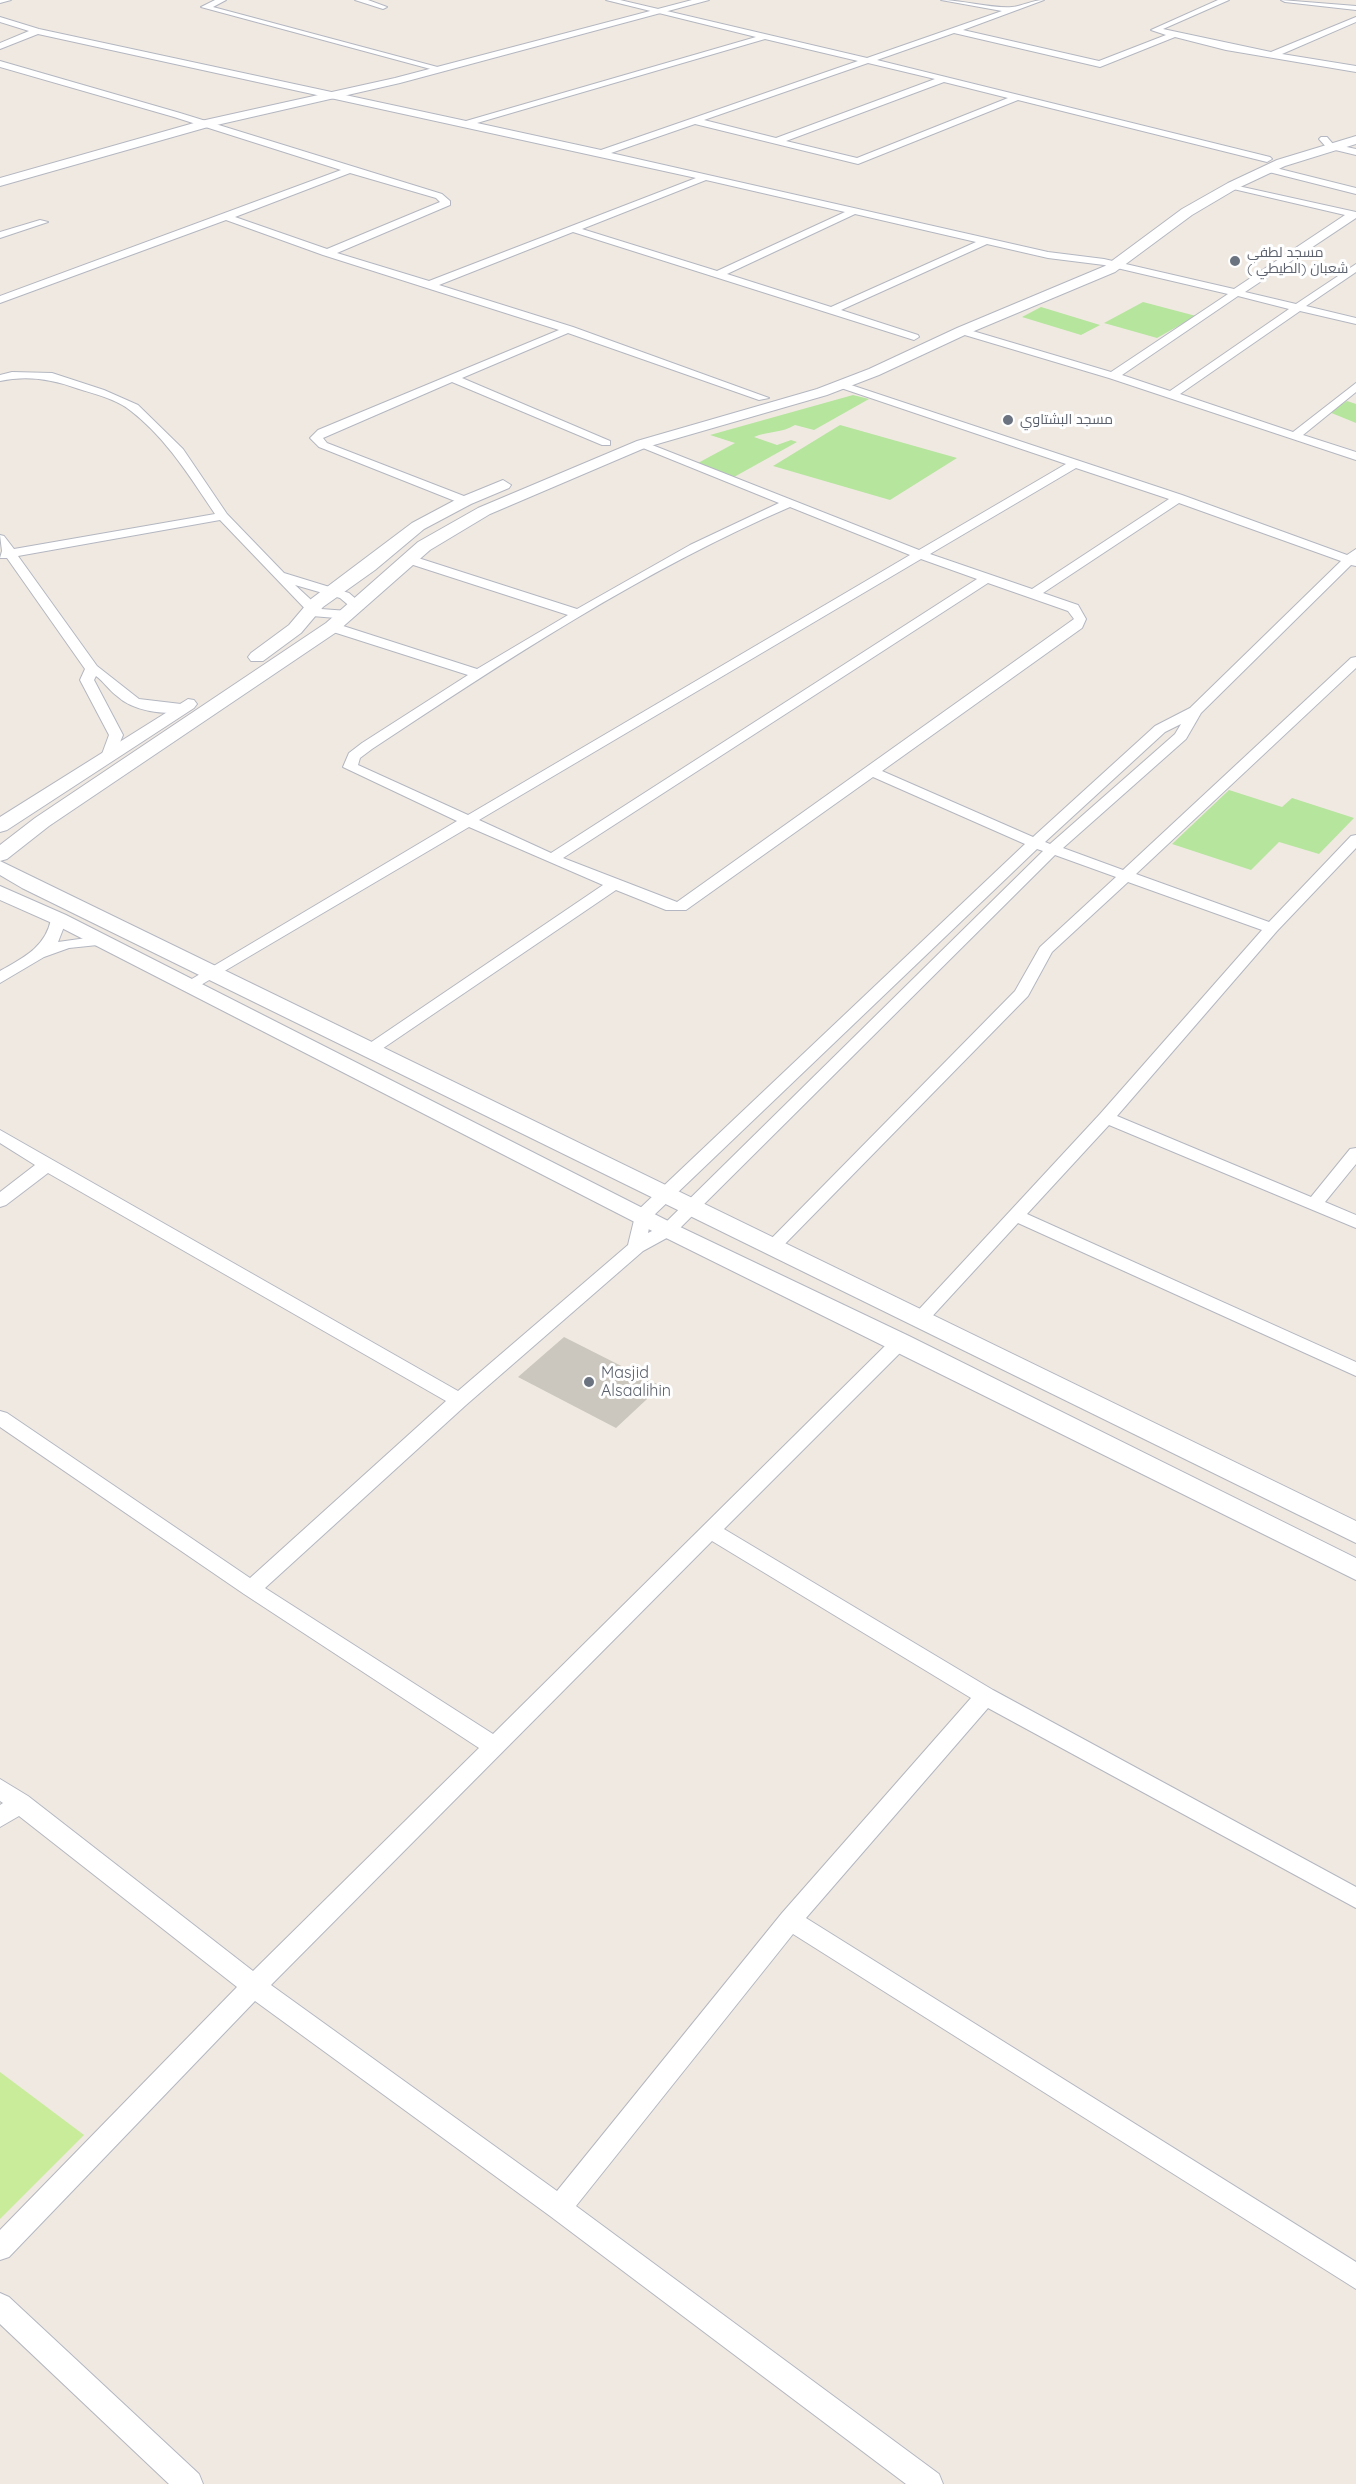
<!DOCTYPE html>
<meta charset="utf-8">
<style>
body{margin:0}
canvas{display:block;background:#efe9e1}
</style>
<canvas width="1356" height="2484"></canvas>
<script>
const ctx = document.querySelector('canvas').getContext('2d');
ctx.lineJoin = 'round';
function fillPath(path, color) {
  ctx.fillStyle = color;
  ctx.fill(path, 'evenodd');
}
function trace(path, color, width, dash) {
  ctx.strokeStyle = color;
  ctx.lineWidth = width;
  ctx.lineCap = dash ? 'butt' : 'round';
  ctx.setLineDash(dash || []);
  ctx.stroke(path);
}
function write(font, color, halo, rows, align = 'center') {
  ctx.font = font + ' Quicksand,Cairo,sans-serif';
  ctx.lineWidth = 6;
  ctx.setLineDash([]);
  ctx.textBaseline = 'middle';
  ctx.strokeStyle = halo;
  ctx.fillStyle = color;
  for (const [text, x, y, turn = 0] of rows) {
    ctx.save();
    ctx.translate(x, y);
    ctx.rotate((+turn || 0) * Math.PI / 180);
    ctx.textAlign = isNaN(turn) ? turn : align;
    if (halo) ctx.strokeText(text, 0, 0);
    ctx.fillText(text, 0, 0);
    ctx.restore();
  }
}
const green = new Path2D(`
 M 1143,302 L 1196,316 L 1157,338 L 1104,323 Z
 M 1041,307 L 1100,325 L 1081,335 L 1022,317 Z
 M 853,395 L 869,399 L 814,430 L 795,425 C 782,433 768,431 754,437 L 777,445 L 791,440 L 797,442 L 734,477 L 698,463 L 735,443 L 710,435 Z
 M 1347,401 L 1356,404 L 1356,423 L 1329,412 Z
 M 840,425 L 957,458 L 890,500 L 773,466 Z
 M 1229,790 L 1282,807 L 1292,798 L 1354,818 L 1319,854 L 1279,842 L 1251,870 L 1172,844 Z`);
const pitch = new Path2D(`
 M 0,2072 L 84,2135 L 0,2219 Z`);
const building = new Path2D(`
 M 564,1337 L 661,1386 L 616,1428 L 518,1377 Z`);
const minor = new Path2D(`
 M 0,0 L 11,0 L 0,3 Z
 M 215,0 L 226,0 L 213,7 L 445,69 L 438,71 L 201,7 Z
 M 355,0 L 368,0 L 387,7 L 383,9 Z
 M 606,0 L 620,0 L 867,58 L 1002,11 L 941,0 C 962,0 995,9 1012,7 C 1023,6 1032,0 1044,0 L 963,30 L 1099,61 L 1166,35 L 1151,30 L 1218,0 L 1229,0 L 1163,29 L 1271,52 L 1356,17 L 1356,22 L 1282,54 L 1356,66 L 1356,72 L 1226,50 L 1175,37 L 1100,67 L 954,33 L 877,60 L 1270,157 L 1272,159 L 1267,162 L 1018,100 L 858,164 L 695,124 L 611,153 L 1048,252 L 1104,259 L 1234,289 L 1345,215 L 1229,188 L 1229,184 L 1356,212 L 1356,218 L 1245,292 L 1296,304 L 1356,264 L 1356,272 L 1306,306 L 1356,318 L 1356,324 L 1300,311 L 1180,394 L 1293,432 L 1356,383 L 1356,392 L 1303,435 L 1356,452 L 1356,460 L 1109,378 L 958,333 L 958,329 L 966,329 L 1111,372 L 1228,294 L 1104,265 L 1048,258 L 987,244 L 841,310 L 918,335 L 919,337 L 914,340 L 573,232 L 439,285 L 573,327 L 769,398 L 759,400 L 568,333 L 462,378 L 610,441 L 610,445 L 602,445 L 452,382 L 323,438 L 327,443 L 469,498 L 471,501 L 465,505 L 319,447 L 310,438 L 318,430 L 559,330 L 323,255 L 226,220 L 0,303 L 0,296 L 341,170 L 174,117 L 0,67 L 0,61 L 180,113 L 442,194 L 450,201 L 450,205 L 337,253 L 429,281 L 696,178 L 38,34 L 0,49 L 0,43 L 29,31 L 0,22 L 0,17 L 39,29 L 466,121 L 756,37 ZM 765,39 L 858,61 L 601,150 L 477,123 ZM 868,63 L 935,79 L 776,138 L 704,120 ZM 944,82 L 1008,98 L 857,158 L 786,141 ZM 350,173 L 436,198 L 440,202 L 327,249 L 235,217 ZM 706,180 L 845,212 L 717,271 L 582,229 ZM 855,214 L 976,242 L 831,307 L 727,274 ZM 1238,296 L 1289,309 L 1170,391 L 1122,375 Z
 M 1281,0 L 1356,6 L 1356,10 L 1285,2 Z
 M 1321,137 L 1327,137 L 1333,144 L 1356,149 L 1356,155 L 1327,148 L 1319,139 Z
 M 1268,166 L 1356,188 L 1356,194 L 1265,171 L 1263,169 Z
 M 40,220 L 48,222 L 0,238 L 0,232 Z
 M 12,372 L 52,373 L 104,390 L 138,405 L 183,449 L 227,514 L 284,573 L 349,593 L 364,606 L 363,609 L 353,609 L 340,598 L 295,585 L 321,609 L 348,611 L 354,615 L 348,619 L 312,616 L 220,520 L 18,556 L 97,666 L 139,699 L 181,704 L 188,708 L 186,711 C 165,716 133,711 117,696 C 109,690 104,682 96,676 L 94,680 L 123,735 L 114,757 L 104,757 L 102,754 L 109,735 L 80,680 L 85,669 L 7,558 L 0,558 L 2,551 L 0,535 L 4,536 L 14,549 L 215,514 C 190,477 167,439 131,411 C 117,399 94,394 76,388 C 51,379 27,375 0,381 L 0,375 Z
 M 842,382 L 1182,495 L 1347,555 L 1356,549 L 1356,566 L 1351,565 L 1201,713 L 1186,739 L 1063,848 L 1123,870 L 1351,658 L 1356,657 L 1356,668 L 1136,874 L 1269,922 L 1351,836 L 1356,835 L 1356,848 L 1277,931 L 1117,1116 L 1311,1197 L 1350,1149 L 1356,1148 L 1356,1164 L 1325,1202 L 1356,1215 L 1356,1228 L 1109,1125 L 1027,1214 L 1356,1362 L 1356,1376 L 1018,1223 L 927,1322 L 913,1322 L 911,1318 L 1100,1114 L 1262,930 L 1128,882 L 1052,952 L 1028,996 L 778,1251 L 772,1253 L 763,1247 L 1015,991 L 1040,947 L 1116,877 L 1055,855 L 674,1234 L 643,1251 L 466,1405 L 265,1588 L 493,1734 L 893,1338 L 907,1338 L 909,1342 L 907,1346 L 724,1529 L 993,1690 L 1356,1887 L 1356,1908 L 988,1708 L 806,1918 L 1356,2262 L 1356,2289 L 793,1934 L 576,2206 L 939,2474 L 943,2484 L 906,2484 L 550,2216 L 255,2001 L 9,2257 L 0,2260 L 0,2230 L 237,1987 L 19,1816 L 0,1827 L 0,1805 L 3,1803 L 0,1801 L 0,1779 L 28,1796 L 253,1971 L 479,1748 L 244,1594 L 0,1427 L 0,1411 L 7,1413 L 250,1578 L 446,1401 L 48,1173 L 6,1205 L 0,1207 L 0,1192 L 35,1165 L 0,1143 L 0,1130 L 458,1391 L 628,1245 L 636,1212 L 1025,844 L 873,777 L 686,910 L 666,910 L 616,890 L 376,1053 L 364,1053 L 362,1050 L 364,1047 L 603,885 L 469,827 L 194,989 L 188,991 L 180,986 L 457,821 L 343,767 L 349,753 L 362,743 L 468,675 L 327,630 L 327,624 L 337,624 L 477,669 L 568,615 L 404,562 L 404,556 L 412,556 L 577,609 L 690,545 L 779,503 L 638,446 L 638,442 L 642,441 L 919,550 L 1066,464 L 838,387 L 836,385 ZM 1076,468 L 1169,499 L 1032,589 L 930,554 ZM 1179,503 L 1341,561 L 1190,708 L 1155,726 L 1033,837 L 882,771 L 1082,628 L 1086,619 L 1078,605 L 1043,593 ZM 790,507 L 910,555 L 468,815 L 358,765 L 360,758 L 372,749 C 503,662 645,569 790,507 ZM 921,559 L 977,579 L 551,853 L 479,820 ZM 988,583 L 1068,611 L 1074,619 L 677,902 L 563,858 ZM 1181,724 L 1175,734 L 1050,844 L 1045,842 L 1165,732 ZM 1037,849 L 1043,851 L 662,1226 L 648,1233 L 651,1218 ZM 712,1541 L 971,1698 L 782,1913 L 557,2191 L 271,1985 Z
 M 59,914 L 67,919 L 58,942 L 101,936 L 109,941 L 107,944 L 69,948 L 44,957 L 0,983 L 0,971 C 23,958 46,947 51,919 Z
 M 0,2293 L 9,2297 L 199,2474 L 203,2484 L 169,2484 L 0,2324 Z`);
const tertiary = new Path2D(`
 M 692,0 L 709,0 L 400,83 L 208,127 L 0,186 L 0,178 L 201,121 L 395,78 Z
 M 1356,136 L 1356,144 L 1285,166 L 1236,189 L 1192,215 L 1115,272 L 967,334 L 879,375 L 827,395 L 647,447 L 490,514 L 430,550 L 338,631 L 49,826 L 7,859 L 0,861 L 0,845 L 35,818 L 326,623 L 418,542 L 478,508 L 637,441 L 817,389 L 869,369 L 957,328 L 1105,266 L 1182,209 L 1228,183 L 1277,160 Z
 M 503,480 L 511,485 L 509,488 L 471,504 L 424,529 L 375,570 L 323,607 L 301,633 L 263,661 L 251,661 L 248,657 L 251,653 L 289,625 L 311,599 L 412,523 L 459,498 Z
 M 188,699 L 194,700 L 197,704 L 194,708 L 7,830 L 0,832 L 0,817 Z
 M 0,861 L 1356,1521 L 1356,1543 L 22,888 L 0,875 Z
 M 0,886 L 66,915 L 676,1225 L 909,1336 L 1356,1558 L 1356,1580 L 660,1235 L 52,923 L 0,900 Z`);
const markers = [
 [1235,261,6,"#6b7280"],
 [1008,420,6,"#6b7280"],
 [589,1382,6,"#6b7280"]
];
const farWorshipnames = [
 ["مسجد لطفي",1247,253],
 ["شعبان (الطيطي )",1247,269],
 ["مسجد البشتاوي",1020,420]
];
const worshipNames = [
 ["Masjid",601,1373],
 ["Alsaalihin",601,1391]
];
fillPath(green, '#b6e59e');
fillPath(pitch, '#c9ec9a');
fillPath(building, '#cbc7bf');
trace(minor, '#b4b7c1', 2);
trace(tertiary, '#b4b7c1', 2);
fillPath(minor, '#fff');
fillPath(tertiary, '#fff');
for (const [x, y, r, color] of markers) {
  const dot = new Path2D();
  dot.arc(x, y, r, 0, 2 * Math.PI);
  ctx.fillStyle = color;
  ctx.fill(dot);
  trace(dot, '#fff', 2);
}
write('14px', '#5b616d', '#fff', farWorshipnames, 'left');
write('16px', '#5b616d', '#fff', worshipNames, 'left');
</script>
